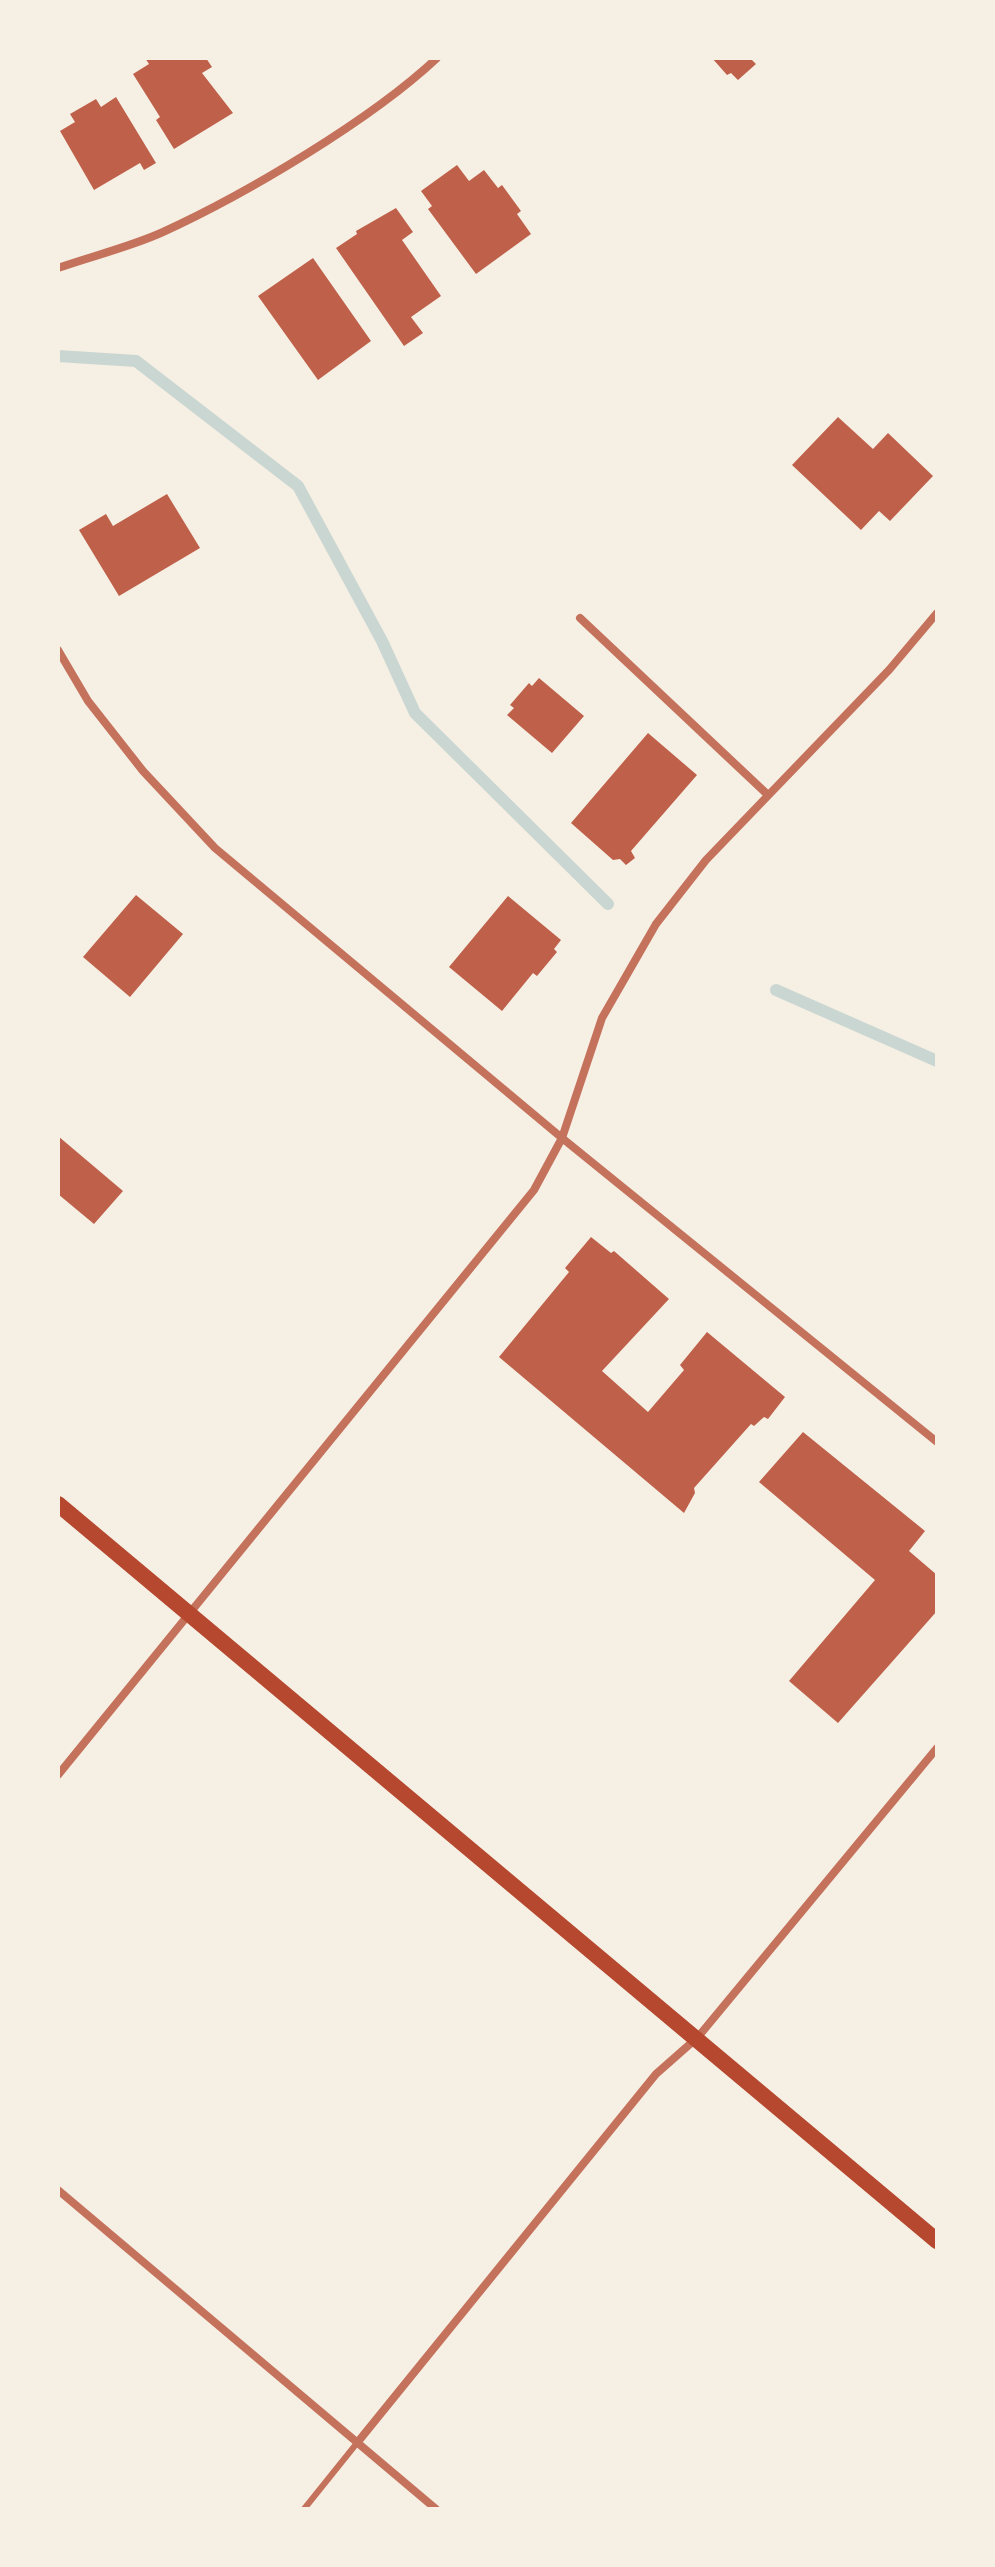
<!DOCTYPE html>
<style>
body{margin:0}
#map{position:relative;width:995px;height:2567px;overflow:hidden;background:#f6efe4;font-family:"Roboto Condensed",sans-serif}
canvas{display:block}
.frame{position:absolute;inset:0;border:60px solid #f6efe4;pointer-events:none}
</style>
<div id="map">
<canvas width="995" height="2567"></canvas>
<div class="frame"></div>
</div>
<script>
const ctx = document.querySelector('canvas').getContext('2d');
ctx.lineJoin = 'round';
function trace(path, color, width, dash) {
  ctx.strokeStyle = color;
  ctx.lineWidth = width;
  ctx.lineCap = dash ? 'butt' : 'round';
  ctx.setLineDash(dash || []);
  ctx.stroke(path);
}
function fillPath(path, color) {
  ctx.fillStyle = color;
  ctx.fill(path, 'evenodd');
}
const stream = new Path2D(`
 M 58,356 L 136,361 L 298,486 L 382,641 L 415,713 L 608,904
 M 776,990 L 937,1061`);
const building = new Path2D(`
 M 145,58 L 206,58 L 212,67 L 202,73 L 233,113 L 174,149 L 156,120 L 160,117 L 133,74 L 149,64 Z
 M 712,58 L 750,58 L 756,64 L 738,80 L 731,73 L 727,75 Z
 M 116,97 L 156,163 L 144,170 L 140,163 L 94,190 L 60,131 L 75,122 L 70,114 L 96,99 L 101,107 Z
 M 457,165 L 469,181 L 484,170 L 498,188 L 502,185 L 521,211 L 517,214 L 531,234 L 476,274 L 428,209 L 432,206 L 421,191 Z
 M 396,208 L 413,232 L 402,240 L 441,296 L 411,317 L 423,333 L 404,346 L 336,248 L 357,234 L 356,231 Z
 M 313,258 L 371,341 L 318,380 L 258,296 Z
 M 838,417 L 873,449 L 888,433 L 933,476 L 890,521 L 879,511 L 861,530 L 792,465 Z
 M 167,494 L 200,548 L 119,596 L 79,530 L 106,514 L 113,526 Z
 M 539,678 L 584,716 L 552,753 L 507,715 L 514,708 L 510,705 L 529,683 L 532,686 Z
 M 648,733 L 697,775 L 631,851 L 635,858 L 626,865 L 620,859 L 613,860 L 571,823 Z
 M 136,895 L 183,934 L 130,997 L 83,957 Z
 M 508,896 L 561,940 L 554,949 L 557,952 L 537,976 L 533,973 L 502,1011 L 449,967 Z
 M 58,1136 L 123,1191 L 94,1224 L 58,1194 Z
 M 591,1237 L 611,1253 L 614,1251 L 669,1299 L 602,1371 L 648,1412 L 684,1370 L 680,1365 L 707,1332 L 785,1397 L 768,1419 L 764,1417 L 754,1426 L 751,1424 L 694,1488 L 695,1493 L 684,1513 L 499,1357 L 569,1272 L 565,1268 Z
 M 803,1432 L 925,1531 L 909,1551 L 937,1575 L 937,1611 L 838,1723 L 789,1681 L 875,1580 L 759,1482 Z`);
const service = new Path2D(`
 M 304,2509 L 357,2443`);
const minor = new Path2D(`
 M 58,268 C 92,256 130,247 163,232 C 246,194 371,120 437,58
 M 580,618 L 768,795
 M 58,650 L 88,701 L 143,771 L 215,848 L 562,1138 L 937,1442
 M 58,1775 L 534,1190 L 562,1138 L 602,1018 L 656,924 L 706,860 L 889,670 L 937,613
 M 58,2190 L 436,2509
 M 357,2443 L 656,2074 L 698,2037 L 937,1748`);
const secondary = new Path2D(`
 M 58,1504 L 937,2241`);
trace(stream, '#c9d6d2', 12);
fillPath(building, '#bf614a');
trace(service, '#c5725c', 6);
trace(minor, '#c5725c', 8);
trace(secondary, '#b5482f', 16);
</script>
